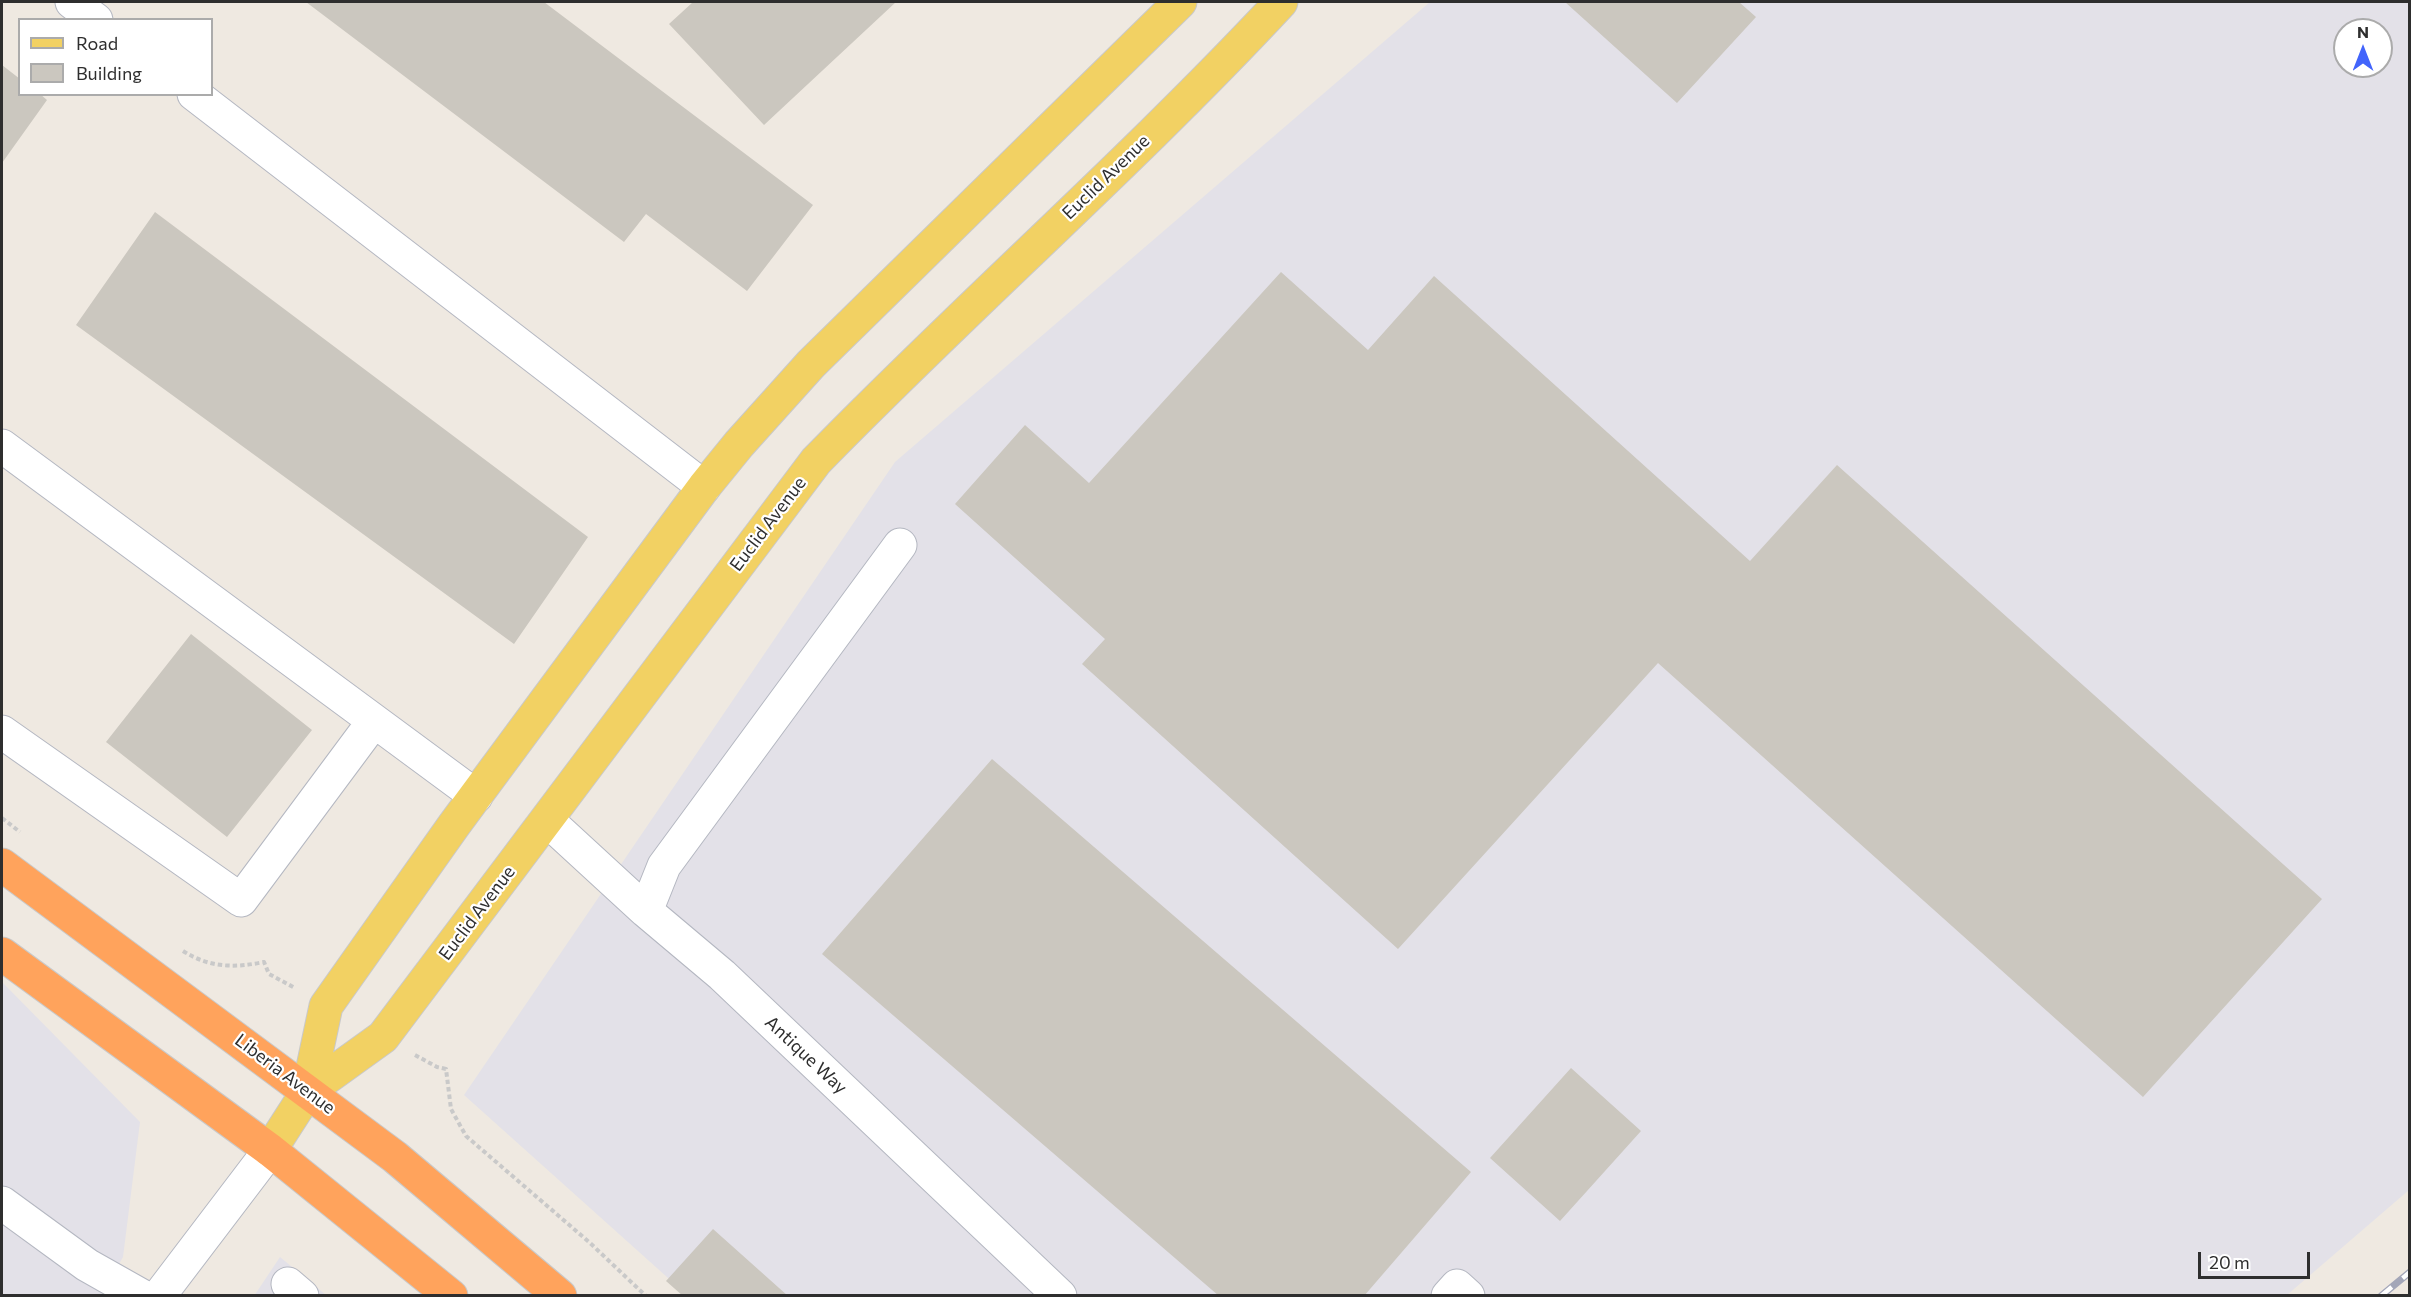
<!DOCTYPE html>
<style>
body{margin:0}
#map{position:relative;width:2411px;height:1297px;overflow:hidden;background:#efe9e1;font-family:Commissioner,sans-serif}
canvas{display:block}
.frame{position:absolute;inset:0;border:3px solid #2e2e2e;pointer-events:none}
.legend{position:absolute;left:18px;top:18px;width:195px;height:78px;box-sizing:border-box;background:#fff;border:2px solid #ababab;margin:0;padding:8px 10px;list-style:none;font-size:18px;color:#2e2e2e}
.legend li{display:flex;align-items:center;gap:12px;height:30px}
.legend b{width:30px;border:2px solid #ababab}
.north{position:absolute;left:2333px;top:18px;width:60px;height:60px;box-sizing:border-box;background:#fff;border:2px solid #ababab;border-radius:50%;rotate:0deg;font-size:16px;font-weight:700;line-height:24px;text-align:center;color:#2e2e2e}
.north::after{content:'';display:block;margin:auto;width:21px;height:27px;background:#4264fb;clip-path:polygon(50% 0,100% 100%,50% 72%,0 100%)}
.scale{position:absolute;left:2198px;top:1252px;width:112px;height:27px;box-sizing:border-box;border:3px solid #2e2e2e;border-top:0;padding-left:8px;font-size:18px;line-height:21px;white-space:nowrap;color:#2e2e2e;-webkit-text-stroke:4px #fff;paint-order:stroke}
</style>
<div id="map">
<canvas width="2411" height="1297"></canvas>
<div class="frame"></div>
<ul class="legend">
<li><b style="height:8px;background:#f2d163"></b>Road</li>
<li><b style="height:16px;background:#cbc7bf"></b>Building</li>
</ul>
<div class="north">N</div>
<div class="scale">20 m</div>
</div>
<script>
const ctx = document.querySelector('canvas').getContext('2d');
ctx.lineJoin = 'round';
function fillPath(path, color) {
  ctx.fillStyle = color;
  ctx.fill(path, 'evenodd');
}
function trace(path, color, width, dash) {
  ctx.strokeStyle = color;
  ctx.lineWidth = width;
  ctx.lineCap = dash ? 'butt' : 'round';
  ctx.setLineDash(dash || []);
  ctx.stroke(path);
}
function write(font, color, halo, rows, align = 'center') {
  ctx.font = font + ' Commissioner,sans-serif';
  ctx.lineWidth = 4.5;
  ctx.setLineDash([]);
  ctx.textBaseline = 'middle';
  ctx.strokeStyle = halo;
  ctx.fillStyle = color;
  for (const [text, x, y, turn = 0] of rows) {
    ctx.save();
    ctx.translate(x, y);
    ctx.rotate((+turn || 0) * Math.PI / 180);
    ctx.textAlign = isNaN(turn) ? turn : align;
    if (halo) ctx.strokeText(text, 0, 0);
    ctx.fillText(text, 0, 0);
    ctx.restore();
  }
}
const industrial = new Path2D(`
 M 1430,2 L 2409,2 L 2409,1190 L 2287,1295 L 687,1295 L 464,1095 L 895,462 ZM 2345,30 L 2381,30 L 2381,66 L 2345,66 Z
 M 2,982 L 140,1122 L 123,1257 L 101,1295 L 2,1295 Z
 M 280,1257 L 326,1295 L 254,1296 Z`);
const building = new Path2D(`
 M 306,2 L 544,2 L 813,205 L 747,291 L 646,214 L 624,242 Z
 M 693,2 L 896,2 L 764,125 L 669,24 Z
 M 1565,2 L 1739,2 L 1756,17 L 1677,103 Z
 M 2,65 L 20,79 L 20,94 L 40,94 L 47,100 L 2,163 Z
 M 155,212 L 588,537 L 514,644 L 76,325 Z
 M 1281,272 L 1368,350 L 1434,276 L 1750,561 L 1837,465 L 2322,899 L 2143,1097 L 1658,663 L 1398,949 L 1082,664 L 1105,639 L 955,504 L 1025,425 L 1089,483 Z
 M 191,634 L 312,730 L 227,837 L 106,742 Z
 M 992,759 L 1471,1172 L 1364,1296 L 1219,1296 L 822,954 Z
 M 1571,1068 L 1641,1131 L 1560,1221 L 1490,1158 Z
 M 713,1229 L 788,1296 L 683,1296 L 666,1281 Z`);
const path = new Path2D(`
 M 2,818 L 20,832
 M 183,951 C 210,968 234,968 264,962 L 269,974 L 295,988
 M 415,1055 L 437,1067 L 446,1069 L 451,1109 L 466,1136 L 589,1242 L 646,1296`);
const minor = new Path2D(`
 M 72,2 L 96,20
 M 194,94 L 704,487
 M 2,446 L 476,796
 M 2,732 L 241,900 L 374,721
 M 547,820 L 646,911 L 722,975 L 1060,1296
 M 646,911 L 664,866 L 900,545
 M 2,1203 L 87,1265 L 142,1296
 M 288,1284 L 302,1296
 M 159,1296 L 270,1150
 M 1448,1296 L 1457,1286 L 1468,1296`);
const major = new Path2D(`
 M 308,1091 L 383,1037 L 816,461 C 968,305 1133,161 1281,2
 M 270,1150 L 308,1091 L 326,1006 L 454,825 L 704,487 L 739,444 L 811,364 L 1180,2`);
const highway = new Path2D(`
 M 2,865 L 395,1157 L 560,1296
 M 2,954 L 270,1150 L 451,1296`);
const rail = new Path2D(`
 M 2381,1296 L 2410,1272`);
const streetNames = [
 ["Euclid Avenue",1106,177,-44],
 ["Euclid Avenue",768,524,-53],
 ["Euclid Avenue",477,913,-53],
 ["Antique Way",806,1055,43],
 ["Liberia Avenue",285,1074,37]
];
fillPath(industrial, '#e3e1e8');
fillPath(building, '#cbc7bf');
trace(minor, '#b4b7c1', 35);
trace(major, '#c9c9c9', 35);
trace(highway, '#c9c9c9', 35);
trace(path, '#c9c9c9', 4, [4.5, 3]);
trace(minor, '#fff', 33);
trace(major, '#f2d163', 33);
trace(highway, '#ffa35c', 33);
trace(rail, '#a3a6b8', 7);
trace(rail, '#fff', 4.5, [14]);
write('18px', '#2e2e2e', '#fff', streetNames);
</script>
